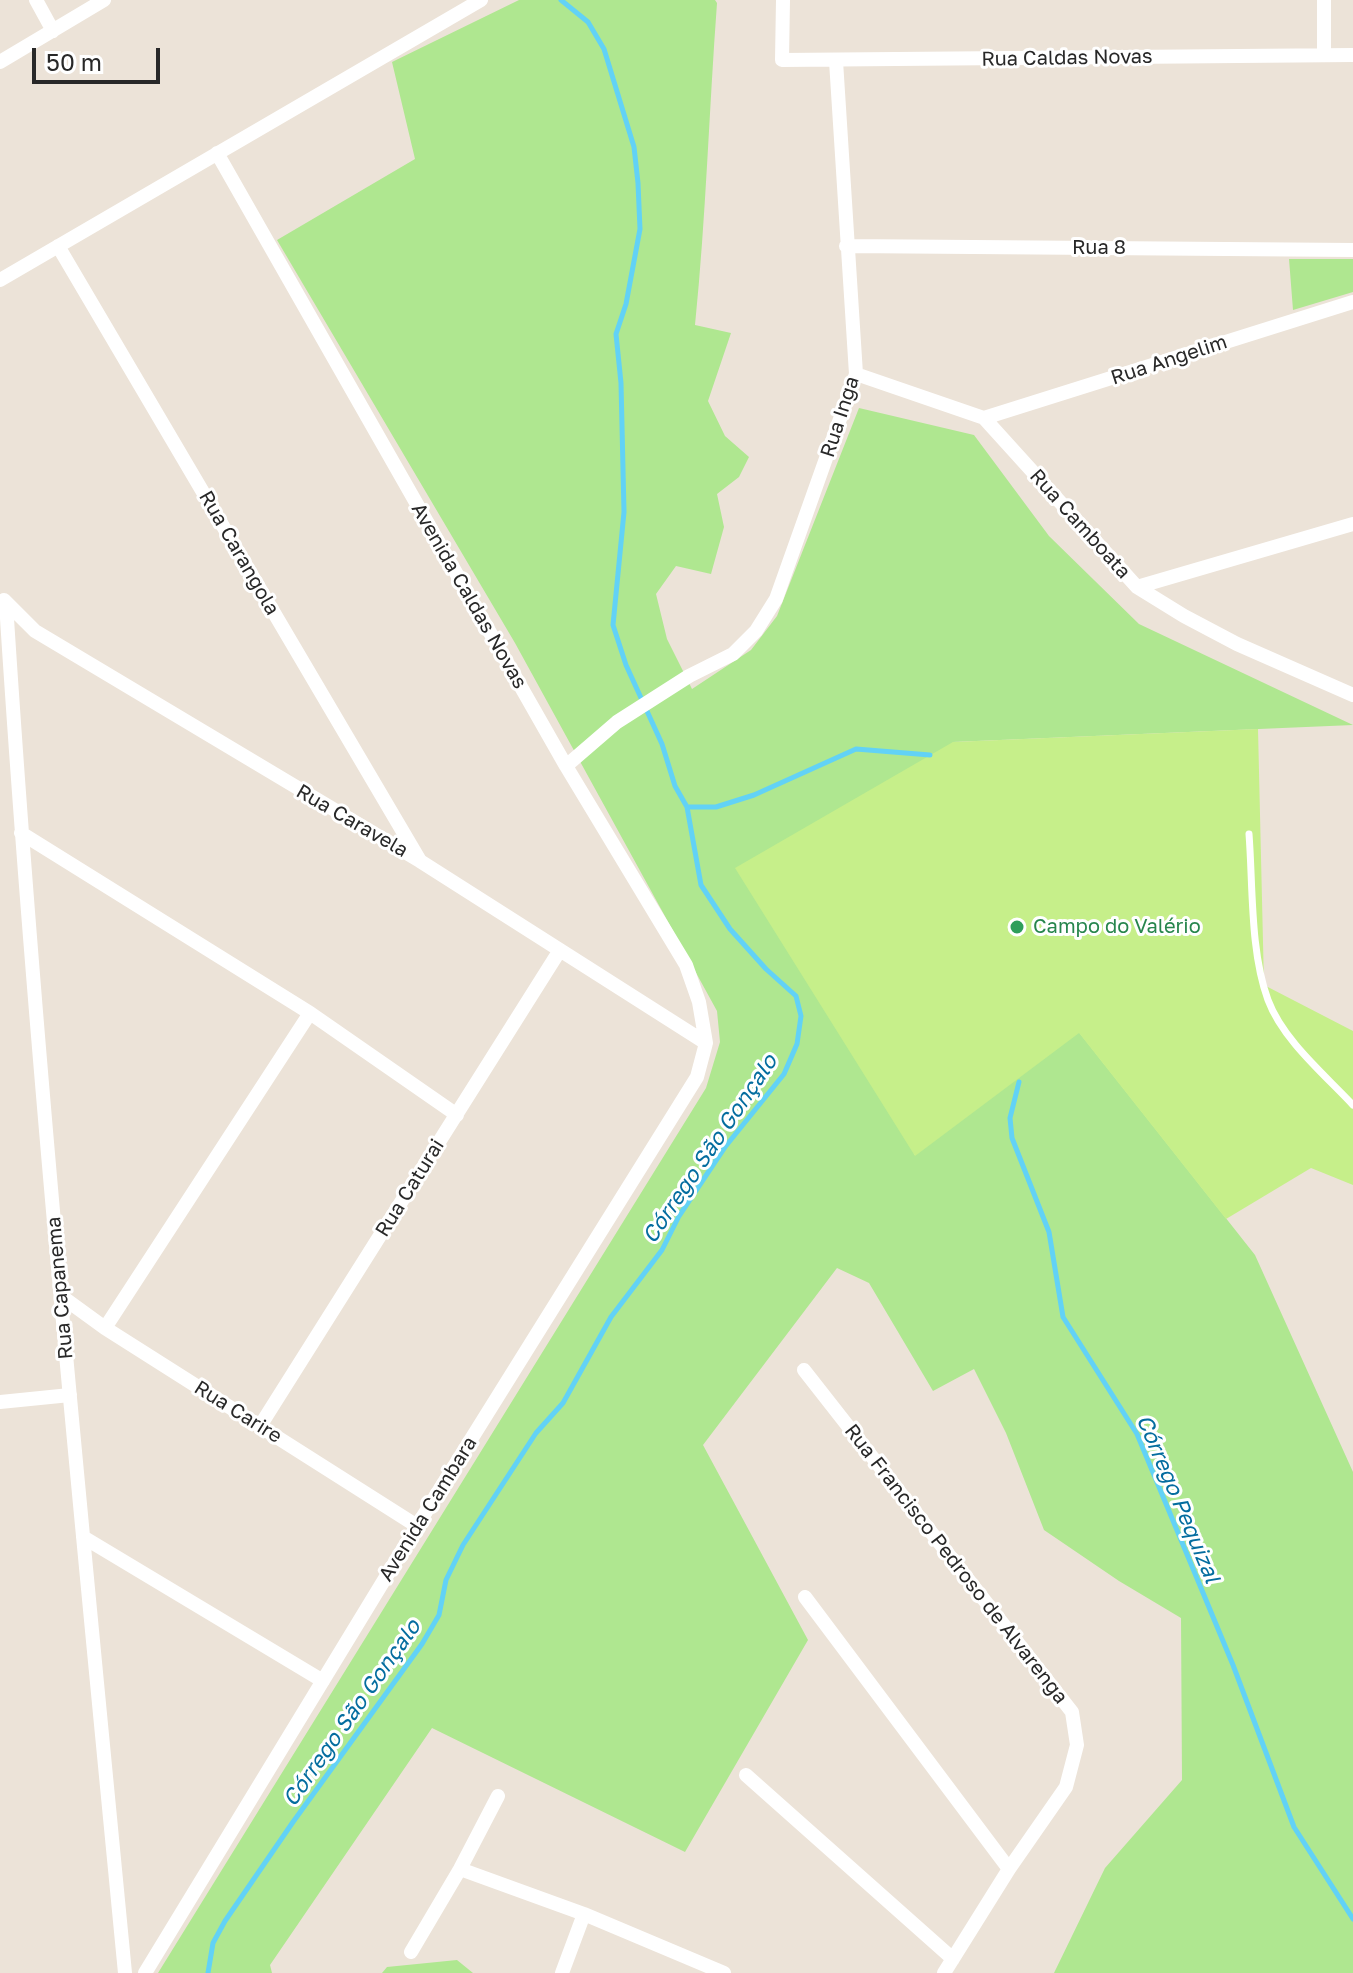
<!DOCTYPE html>
<meta charset="utf-8">
<style>
body{margin:0}
#map{position:relative;width:1353px;height:1973px;overflow:hidden;background:#ece3d8;font-family:"Golos Text",sans-serif}
canvas{display:block}
.scale{position:absolute;left:32px;top:48px;width:128px;height:36px;box-sizing:border-box;border:4px solid #282828;border-top:0;padding-left:10px;font-size:24px;line-height:28px;white-space:nowrap;color:#282828;-webkit-text-stroke:6px #fff;paint-order:stroke}
</style>
<div id="map">
<canvas width="1353" height="1973"></canvas>
<div class="scale">50 m</div>
</div>
<script>
const ctx = document.querySelector('canvas').getContext('2d');
ctx.lineJoin = 'round';
function fillPath(path, color) {
  ctx.fillStyle = color;
  ctx.fill(path, 'evenodd');
}
function trace(path, color, width, dash) {
  ctx.strokeStyle = color;
  ctx.lineWidth = width;
  ctx.lineCap = dash ? 'butt' : 'round';
  ctx.setLineDash(dash || []);
  ctx.stroke(path);
}
function write(font, color, halo, rows, align = 'center') {
  ctx.font = font + ' "Golos Text",sans-serif';
  ctx.lineWidth = 6;
  ctx.setLineDash([]);
  ctx.textBaseline = 'middle';
  ctx.strokeStyle = halo;
  ctx.fillStyle = color;
  for (const [text, x, y, turn = 0] of rows) {
    ctx.save();
    ctx.translate(x, y);
    ctx.rotate((+turn || 0) * Math.PI / 180);
    ctx.textAlign = isNaN(turn) ? turn : align;
    if (halo) ctx.strokeText(text, 0, 0);
    ctx.fillText(text, 0, 0);
    ctx.restore();
  }
}
const green = new Path2D(`
 M 519,0 L 715,0 L 717,3 C 709,110 706,218 695,325 L 731,333 L 708,401 L 725,436 L 749,457 L 739,477 L 717,494 L 724,527 L 711,574 L 676,566 L 656,594 L 667,639 L 692,689 L 751,650 L 777,616 L 859,408 L 974,435 L 1049,536 L 1139,624 L 1353,725 L 953,742 L 914,1155 L 1079,1032 L 1255,1255 L 1353,1472 L 1353,1973 L 1054,1973 L 1105,1868 L 1182,1780 L 1181,1618 L 1119,1581 L 1044,1530 L 1006,1433 L 974,1369 L 933,1391 L 869,1283 L 837,1268 L 703,1445 L 808,1640 L 685,1852 L 432,1728 L 270,1965 L 272,1973 L 158,1973 L 706,1088 L 720,1042 L 717,1011 L 515,643 L 277,240 L 415,159 L 392,62 Z
 M 1289,259 L 1353,259 L 1353,292 L 1293,310 Z
 M 457,1960 L 473,1973 L 382,1973 L 387,1967 Z`);
const pitch = new Path2D(`
 M 1258,729 L 1264,985 L 1353,1031 L 1353,1185 L 1311,1168 L 1226,1219 L 1079,1033 L 915,1156 L 735,868 L 953,742 Z`);
const stream = new Path2D(`
 M 687,807 L 716,807 L 754,795 L 856,749 L 930,755
 M 1019,1082 L 1010,1118 L 1012,1138 L 1049,1232 L 1063,1317 L 1137,1434 L 1233,1665 L 1294,1827 L 1353,1919
 M 208,1973 L 213,1943 L 225,1921 L 293,1822 L 422,1644 L 439,1615 L 446,1580 L 463,1545 L 536,1433 L 563,1403 L 611,1317 L 662,1250 L 679,1216 L 725,1147 L 784,1074 L 797,1044 L 801,1016 L 796,996 L 766,969 L 730,929 L 701,885 L 687,807 L 675,786 L 662,744 L 626,665 L 613,625 L 624,512 L 621,383 L 616,334 L 626,304 L 640,229 L 638,183 L 634,147 L 604,49 L 588,22 L 561,0`);
const service = new Path2D(`
 M 1249,834 C 1253,886 1250,951 1268,1000 C 1283,1040 1324,1074 1353,1105`);
const minor = new Path2D(`
 M 36,0 L 53,31
 M 783,0 L 782,60 L 1353,55
 M 1324,54 L 1324,0
 M 0,62 L 104,0
 M 58,246 L 419,859
 M 846,246 L 1353,250
 M 0,280 L 481,0
 M 856,374 L 984,418 L 1137,587 L 1184,616 L 1237,644 L 1353,695
 M 984,418 L 1353,302
 M 1137,587 L 1353,524
 M 4,600 L 35,631 L 420,861 L 706,1043
 M 6,603 C 35,1060 81,1516 125,1973
 M 566,766 L 617,722 L 689,676 L 733,654 L 756,631 L 776,599 L 856,374 L 836,61
 M 21,833 L 310,1013 L 457,1115
 M 61,1296 L 105,1328 L 417,1526
 M 105,1328 L 310,1013
 M 804,1370 L 1072,1712 L 1077,1745 L 1066,1787 L 1009,1869 L 944,1973
 M 0,1402 L 70,1395
 M 260,1426 L 560,950
 M 83,1537 L 323,1681
 M 805,1597 L 1009,1869
 M 746,1775 L 953,1959
 M 460,1869 L 584,1914 L 724,1973
 M 411,1952 L 460,1869 L 498,1796
 M 145,1973 L 417,1526 L 697,1077 L 706,1043 L 699,1002 L 686,965 L 566,766 L 217,153
 M 562,1973 L 584,1914`);
const markers = [
 [1017,927,8,"#2e9e5b"]
];
const streetNames = [
 ["Rua Caldas Novas",1067,58,-1],
 ["Rua 8",1099,248],
 ["Rua Angelim",1169,360,-18],
 ["Rua Inga",840,417,-72],
 ["Rua Camboata",1080,524,48],
 ["Rua Carangola",239,553,60],
 ["Avenida Caldas Novas",469,596,60],
 ["Rua Caravela",352,821,30],
 ["Rua Caturai",410,1188,-58],
 ["Rua Capanema",60,1288,-95],
 ["Rua Carire",238,1412,32],
 ["Avenida Cambara",428,1509,-58],
 ["Rua Francisco Pedroso de Alvarenga",956,1564,52]
];
const leisureNames = [
 ["Campo do Valério",1033,927]
];
const waterNames = [
 ["Córrego São Gonçalo",710,1149,-56],
 ["Córrego Pequizal",1178,1499,67],
 ["Córrego São Gonçalo",352,1713,-55]
];
fillPath(green, '#afe790');
fillPath(pitch, '#c6ef8a');
trace(stream, '#62d2f6', 5);
trace(service, '#fff', 7);
trace(minor, '#fff', 14);
for (const [x, y, r, color] of markers) {
  const dot = new Path2D();
  dot.arc(x, y, r, 0, 2 * Math.PI);
  ctx.fillStyle = color;
  ctx.fill(dot);
  trace(dot, '#fff', 3);
}
write('20px', '#282828', '#fff', streetNames);
write('20px', '#27864d', '#fff', leisureNames, 'left');
write('italic 22px', '#046d9f', '#fff', waterNames);
</script>
